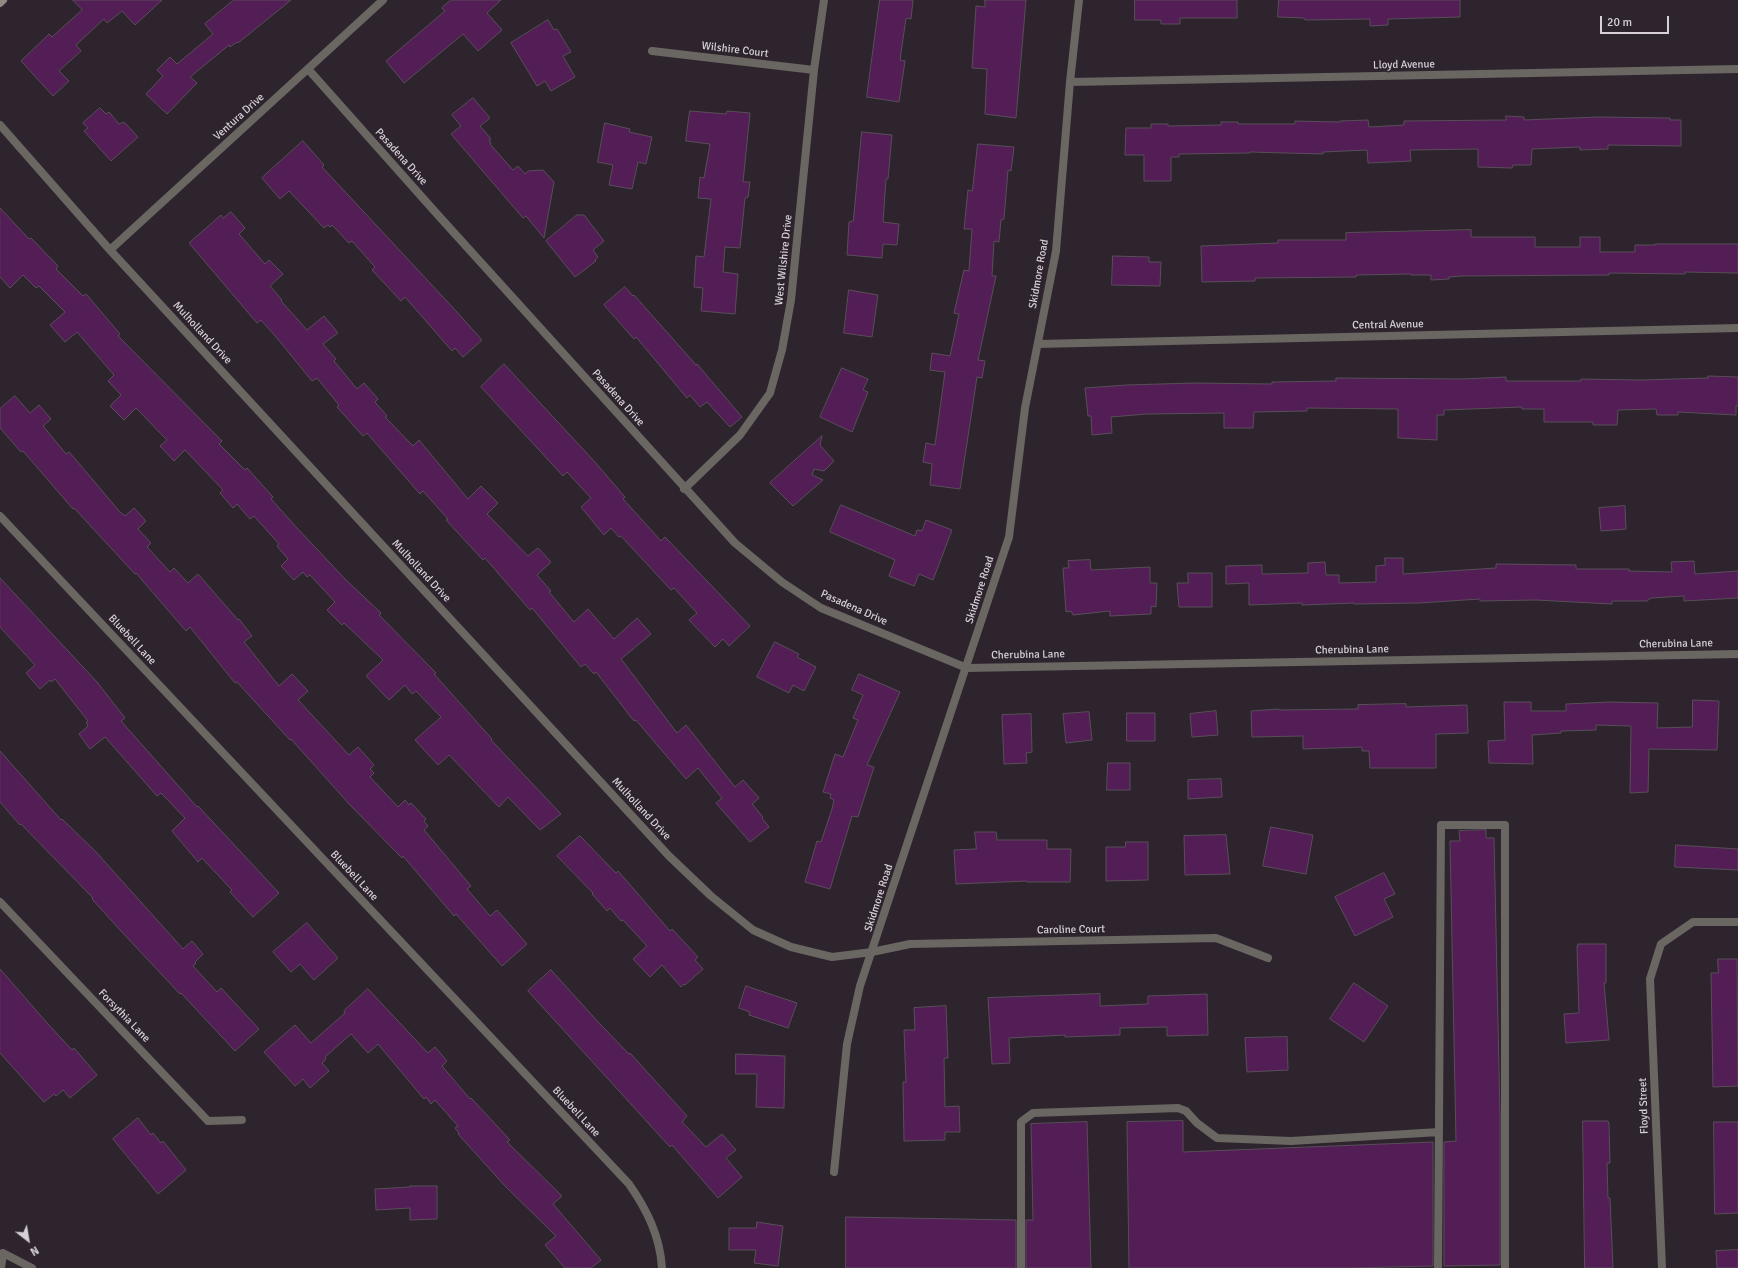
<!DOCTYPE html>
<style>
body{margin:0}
#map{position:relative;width:1738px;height:1268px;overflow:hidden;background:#2e242e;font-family:Signika,sans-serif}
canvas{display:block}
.north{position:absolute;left:8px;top:1220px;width:40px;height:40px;-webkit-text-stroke:3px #2e242e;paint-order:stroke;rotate:149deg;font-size:11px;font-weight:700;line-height:16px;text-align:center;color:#d7d1d7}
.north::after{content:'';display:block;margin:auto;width:14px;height:18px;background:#d7d1d7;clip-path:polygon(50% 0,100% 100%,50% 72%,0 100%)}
.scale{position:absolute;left:1600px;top:16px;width:69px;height:18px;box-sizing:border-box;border:2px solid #d7d1d7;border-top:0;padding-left:5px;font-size:12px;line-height:14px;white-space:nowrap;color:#d7d1d7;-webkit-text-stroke:3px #2e242e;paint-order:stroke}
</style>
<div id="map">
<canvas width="1738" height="1268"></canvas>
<div class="north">N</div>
<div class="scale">20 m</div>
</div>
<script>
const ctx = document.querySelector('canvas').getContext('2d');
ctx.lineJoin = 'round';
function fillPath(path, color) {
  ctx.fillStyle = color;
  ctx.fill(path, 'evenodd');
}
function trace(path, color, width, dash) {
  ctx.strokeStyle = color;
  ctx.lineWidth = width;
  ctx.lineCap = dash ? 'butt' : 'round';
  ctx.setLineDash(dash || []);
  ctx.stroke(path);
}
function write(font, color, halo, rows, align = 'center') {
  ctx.font = font + ' Signika,sans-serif';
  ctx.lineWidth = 3.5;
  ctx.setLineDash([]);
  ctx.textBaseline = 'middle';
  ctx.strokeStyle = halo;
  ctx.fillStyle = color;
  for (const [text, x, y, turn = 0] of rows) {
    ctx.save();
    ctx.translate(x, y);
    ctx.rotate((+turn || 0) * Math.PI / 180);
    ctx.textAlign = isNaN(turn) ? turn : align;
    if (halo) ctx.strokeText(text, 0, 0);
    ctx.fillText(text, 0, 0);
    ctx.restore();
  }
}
const building = new Path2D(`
 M 73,0 L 162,0 L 135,25 L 122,11 L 107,23 L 104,19 L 76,45 L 81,51 L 59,71 L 69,81 L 53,96 L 21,61 L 49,34 L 52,37 L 82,10 Z
 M 234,0 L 291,0 L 238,43 L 237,42 L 230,47 L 229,45 L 190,77 L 197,83 L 167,114 L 146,94 L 163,76 L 157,70 L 170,57 L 177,64 L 213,34 L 205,24 Z
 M 451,0 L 501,0 L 487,13 L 502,30 L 478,51 L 463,34 L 404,83 L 386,61 L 445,11 L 442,8 Z
 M 880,0 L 913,0 L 911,19 L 906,18 L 900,60 L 905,61 L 899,102 L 867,97 Z
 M 985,0 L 1026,0 L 1016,118 L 985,114 L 987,69 L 972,68 L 976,6 L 985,7 Z
 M 1135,0 L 1237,0 L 1237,18 L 1180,18 L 1180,24 L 1161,24 L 1161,20 L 1135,20 Z
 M 1279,0 L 1460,0 L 1460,17 L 1388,19 L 1388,25 L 1370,26 L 1370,19 L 1305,20 L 1304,18 L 1278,17 Z
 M 548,20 L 554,30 L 557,29 L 571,52 L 563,56 L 575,77 L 551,91 L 545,81 L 537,86 L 511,43 Z
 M 473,98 L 490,118 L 480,126 L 491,139 L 489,140 L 491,143 L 490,144 L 513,170 L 518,166 L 525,174 L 528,171 L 543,170 L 554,182 L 544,238 L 526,216 L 523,218 L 451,134 L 461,126 L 452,115 Z
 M 100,108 L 106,114 L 109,112 L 119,124 L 124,122 L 138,137 L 111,161 L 84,131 L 88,128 L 83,123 Z
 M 690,111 L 726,114 L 727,111 L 750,113 L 743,182 L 750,182 L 748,197 L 745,198 L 740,248 L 725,247 L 723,272 L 738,274 L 735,314 L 701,311 L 703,288 L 694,287 L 696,256 L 704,257 L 711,199 L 698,198 L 700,177 L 704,178 L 710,144 L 686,141 Z
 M 1506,116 L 1524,117 L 1524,120 L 1598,117 L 1670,118 L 1670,120 L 1681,120 L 1681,146 L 1608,145 L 1608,149 L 1580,150 L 1580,147 L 1532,149 L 1531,165 L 1513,165 L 1512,168 L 1478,167 L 1478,149 L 1410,150 L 1411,161 L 1368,163 L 1367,150 L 1323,152 L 1323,154 L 1250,152 L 1250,153 L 1179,154 L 1179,157 L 1171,157 L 1171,181 L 1144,181 L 1144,155 L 1125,155 L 1126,128 L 1151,128 L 1151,124 L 1168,124 L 1168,126 L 1221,125 L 1221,122 L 1238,122 L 1238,124 L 1295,124 L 1295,121 L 1340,122 L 1340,121 L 1368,120 L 1369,127 L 1404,125 L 1404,121 L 1506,120 Z
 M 605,123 L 630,129 L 629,132 L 652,137 L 646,164 L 638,162 L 632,189 L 609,185 L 613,165 L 598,162 Z
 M 862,132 L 892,135 L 888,179 L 886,179 L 883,222 L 899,224 L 897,245 L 883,244 L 882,258 L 847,255 L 849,222 L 853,221 Z
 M 303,141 L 324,165 L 322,167 L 456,311 L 482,340 L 463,357 L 455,348 L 452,351 L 405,297 L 401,301 L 372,270 L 375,267 L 352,241 L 349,243 L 332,225 L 330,227 L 328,225 L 324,228 L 289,191 L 280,199 L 262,178 Z
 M 978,144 L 1014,147 L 1011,171 L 1008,170 L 1004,219 L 1001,220 L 999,242 L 994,241 L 992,276 L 996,276 L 978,360 L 985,361 L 982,378 L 977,377 L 960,489 L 930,485 L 932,464 L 923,462 L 926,443 L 935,445 L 945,372 L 930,370 L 932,353 L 950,356 L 959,314 L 954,313 L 964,270 L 969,271 L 972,229 L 964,229 L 968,190 L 972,191 Z
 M 0,208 L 29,239 L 31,238 L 58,266 L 56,269 L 83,296 L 86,294 L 120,334 L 118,336 L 222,441 L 219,444 L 245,470 L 247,468 L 273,497 L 271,499 L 297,528 L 346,580 L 381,613 L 379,615 L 436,673 L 434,674 L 492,739 L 491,740 L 561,814 L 540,830 L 508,797 L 499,807 L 449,755 L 438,765 L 415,740 L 441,717 L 416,691 L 412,694 L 405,685 L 389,700 L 366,676 L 383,660 L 344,623 L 342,625 L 327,610 L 335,602 L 310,575 L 307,577 L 303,572 L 294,580 L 281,566 L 288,559 L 277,546 L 279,544 L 254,516 L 250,519 L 237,504 L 233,508 L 220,493 L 223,490 L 185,450 L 174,461 L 160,446 L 167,440 L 136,408 L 124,420 L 110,406 L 121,395 L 108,381 L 114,375 L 77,332 L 65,342 L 50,325 L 65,312 L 39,286 L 36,288 L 23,275 L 10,288 L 0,277 Z
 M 231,212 L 245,228 L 239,234 L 265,264 L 269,260 L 283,274 L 270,286 L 282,300 L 281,301 L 307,330 L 324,316 L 338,333 L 323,344 L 336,359 L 334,361 L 357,389 L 364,383 L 378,399 L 375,402 L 387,416 L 385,417 L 413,446 L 419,440 L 468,499 L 481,486 L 498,503 L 487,514 L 528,556 L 538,548 L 551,562 L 537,575 L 551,591 L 549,592 L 574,622 L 588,609 L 614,639 L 637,618 L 651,634 L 621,659 L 677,733 L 686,725 L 735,787 L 743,780 L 759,798 L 752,804 L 763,817 L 762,818 L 769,827 L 750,842 L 716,803 L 722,798 L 698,768 L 686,779 L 636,720 L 634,721 L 596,672 L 594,674 L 585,664 L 581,667 L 532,608 L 530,610 L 485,558 L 483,560 L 446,520 L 448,519 L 423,491 L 420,494 L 367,433 L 363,436 L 337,407 L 339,405 L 317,378 L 312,381 L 277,338 L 261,320 L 257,323 L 189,243 L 221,215 L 223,218 Z
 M 577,215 L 584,215 L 604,241 L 593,250 L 598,257 L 595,260 L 596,261 L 575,277 L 546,241 Z
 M 1471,230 L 1471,237 L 1535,237 L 1535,247 L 1580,247 L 1580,237 L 1600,237 L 1600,252 L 1635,252 L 1635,245 L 1655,245 L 1655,244 L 1738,244 L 1738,273 L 1685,272 L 1685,274 L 1609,273 L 1609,275 L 1461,276 L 1449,277 L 1449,279 L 1431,280 L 1431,275 L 1411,275 L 1411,274 L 1356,275 L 1356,277 L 1255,278 L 1255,281 L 1202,282 L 1201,246 L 1278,243 L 1278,240 L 1346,240 L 1346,233 Z
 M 1113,256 L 1149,257 L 1149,262 L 1161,262 L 1160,286 L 1112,285 Z
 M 625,287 L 633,296 L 634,295 L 696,365 L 697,364 L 742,417 L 730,427 L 707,402 L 700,407 L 690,395 L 687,398 L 636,337 L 634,339 L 604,305 Z
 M 849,290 L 878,295 L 872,337 L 844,333 Z
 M 504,364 L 594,461 L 625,497 L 623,499 L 661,541 L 665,537 L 750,626 L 729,646 L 723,639 L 715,647 L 689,620 L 697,613 L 674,588 L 671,590 L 621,536 L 619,537 L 611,528 L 604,535 L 581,507 L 591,498 L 567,472 L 563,476 L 481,387 Z
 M 842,368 L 868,379 L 863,390 L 868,392 L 852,432 L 820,417 Z
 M 1708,376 L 1738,377 L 1738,406 L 1736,406 L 1736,415 L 1678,412 L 1678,415 L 1657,415 L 1656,409 L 1618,410 L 1617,425 L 1593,425 L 1593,422 L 1544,422 L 1544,409 L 1522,409 L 1522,407 L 1444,410 L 1444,415 L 1437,415 L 1437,440 L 1398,438 L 1398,409 L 1307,408 L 1307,411 L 1254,412 L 1253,428 L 1224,428 L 1224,413 L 1147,414 L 1111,417 L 1112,433 L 1092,435 L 1091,416 L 1088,416 L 1085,388 L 1127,385 L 1194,383 L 1272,384 L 1272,382 L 1336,381 L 1336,378 L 1462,379 L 1506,377 L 1506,381 L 1581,381 L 1581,379 L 1642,380 L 1708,378 Z
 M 15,396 L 30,413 L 39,405 L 51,419 L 43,426 L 66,454 L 69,452 L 82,467 L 119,511 L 125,516 L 134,508 L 146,521 L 138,529 L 151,543 L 147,547 L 170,572 L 174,568 L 188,583 L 198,574 L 238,620 L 239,619 L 252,636 L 244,642 L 279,686 L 292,674 L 308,691 L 298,700 L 349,755 L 358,747 L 374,765 L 370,769 L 374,773 L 370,777 L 398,807 L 405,800 L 409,805 L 411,803 L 426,819 L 424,821 L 428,826 L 424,830 L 471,886 L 467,889 L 490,916 L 497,910 L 527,944 L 502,966 L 456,914 L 454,916 L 403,856 L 402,858 L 350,805 L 291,739 L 290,740 L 237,682 L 235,683 L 190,627 L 186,631 L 136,573 L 135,574 L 74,508 L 73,509 L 23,451 L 21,452 L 0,428 L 0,409 Z
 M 822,436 L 820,445 L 834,461 L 824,471 L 814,469 L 812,475 L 823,480 L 793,506 L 770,483 Z
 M 841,505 L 915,536 L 917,530 L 922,531 L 926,520 L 952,530 L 933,580 L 919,574 L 914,586 L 889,576 L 895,560 L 830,532 Z
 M 1625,506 L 1626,529 L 1601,531 L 1599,508 Z
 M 1385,558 L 1403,558 L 1403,574 L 1496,568 L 1496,564 L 1576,565 L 1576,569 L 1629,569 L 1629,571 L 1672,572 L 1671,562 L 1694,561 L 1695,574 L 1738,571 L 1738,598 L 1684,601 L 1684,596 L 1651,598 L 1647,601 L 1612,601 L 1612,604 L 1536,600 L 1480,601 L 1480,599 L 1419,603 L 1354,604 L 1354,603 L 1302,605 L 1302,603 L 1249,605 L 1249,583 L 1226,584 L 1226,566 L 1262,565 L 1262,574 L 1308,573 L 1308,563 L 1325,562 L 1326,575 L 1339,575 L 1339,583 L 1376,582 L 1376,566 L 1385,565 Z
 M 1090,560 L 1091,570 L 1150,567 L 1150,583 L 1157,583 L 1156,607 L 1151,606 L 1151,614 L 1110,616 L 1110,611 L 1073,615 L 1071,611 L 1066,612 L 1063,568 L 1069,568 L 1068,561 Z
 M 1188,573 L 1212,573 L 1212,607 L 1179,607 L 1177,583 L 1188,583 Z
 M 0,578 L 97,682 L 125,718 L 121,721 L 197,807 L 198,806 L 279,893 L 253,917 L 230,892 L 232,890 L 202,858 L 198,862 L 172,831 L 185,818 L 161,793 L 157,796 L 105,737 L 90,749 L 79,734 L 88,726 L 86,723 L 88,721 L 55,679 L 51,682 L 50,680 L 40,689 L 26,673 L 35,665 L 0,627 Z
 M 775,642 L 799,654 L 797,657 L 816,667 L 804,691 L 793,685 L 789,693 L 757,677 Z
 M 859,674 L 900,692 L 867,765 L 874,767 L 858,817 L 852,816 L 830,889 L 805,882 L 817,841 L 821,842 L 832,809 L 834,800 L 830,798 L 831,794 L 823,792 L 835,754 L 843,757 L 858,720 L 853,718 L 863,695 L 852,690 Z
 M 1693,700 L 1719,701 L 1717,750 L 1649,749 L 1648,792 L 1630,793 L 1631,726 L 1596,725 L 1596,730 L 1561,731 L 1561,733 L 1532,735 L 1533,764 L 1489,763 L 1488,741 L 1505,740 L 1504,702 L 1531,702 L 1531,711 L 1566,711 L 1566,704 L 1610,702 L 1658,703 L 1657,728 L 1692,727 Z
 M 1406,704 L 1406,707 L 1467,705 L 1468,733 L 1436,734 L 1436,768 L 1370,768 L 1369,751 L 1362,751 L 1362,747 L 1303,749 L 1303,736 L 1252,737 L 1251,711 L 1279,709 L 1279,710 L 1358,709 L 1358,705 Z
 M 1216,711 L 1218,735 L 1192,737 L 1190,714 Z
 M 1089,712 L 1092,740 L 1066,743 L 1063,714 Z
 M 1127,713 L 1155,713 L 1155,741 L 1127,741 Z
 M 1031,714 L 1032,752 L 1026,753 L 1027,763 L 1004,764 L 1002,715 Z
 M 0,751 L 61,820 L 62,819 L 96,852 L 183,949 L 192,941 L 203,954 L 195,962 L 196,963 L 193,966 L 217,992 L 221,988 L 259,1029 L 235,1051 L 181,993 L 180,994 L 120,930 L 92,899 L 93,898 L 21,824 L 20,825 L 0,802 Z
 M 1108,763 L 1130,763 L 1130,790 L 1107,790 Z
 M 1221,779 L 1222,797 L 1188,799 L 1188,780 Z
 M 1271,827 L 1313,835 L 1306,874 L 1263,866 Z
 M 1486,830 L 1486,838 L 1494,838 L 1500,1115 L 1500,1265 L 1444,1266 L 1444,1142 L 1456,1141 L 1450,841 L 1460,841 L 1459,831 Z
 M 975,832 L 996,832 L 997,840 L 1047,840 L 1047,849 L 1071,849 L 1070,882 L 1027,882 L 1027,881 L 956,884 L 954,850 L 976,849 Z
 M 1226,835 L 1230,874 L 1185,875 L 1184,836 Z
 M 580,836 L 616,873 L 618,871 L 670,931 L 672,929 L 698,957 L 695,960 L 703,969 L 685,985 L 684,984 L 681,987 L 662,965 L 650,977 L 633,959 L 647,946 L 623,920 L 621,921 L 610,908 L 607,911 L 592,894 L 593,893 L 557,856 Z
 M 1126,842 L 1148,842 L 1148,880 L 1106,881 L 1106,847 L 1125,847 Z
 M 1676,845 L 1738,849 L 1738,870 L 1675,867 Z
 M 1384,873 L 1395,894 L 1384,899 L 1393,917 L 1355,936 L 1335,897 Z
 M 307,923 L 338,958 L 314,980 L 300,964 L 291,972 L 273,952 Z
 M 1578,944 L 1606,944 L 1606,983 L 1604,983 L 1609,1040 L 1566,1043 L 1564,1014 L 1579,1013 L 1577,946 L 1578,946 Z
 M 1718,959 L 1737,959 L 1738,1086 L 1713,1087 L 1711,973 L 1718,973 Z
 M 0,969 L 48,1024 L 72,1050 L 74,1048 L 97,1075 L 70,1098 L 63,1090 L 56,1096 L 54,1094 L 44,1102 L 0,1053 Z
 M 551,970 L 600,1024 L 629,1054 L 630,1053 L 687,1116 L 682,1122 L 706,1147 L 722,1134 L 736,1150 L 726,1158 L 742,1177 L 718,1198 L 672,1145 L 670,1147 L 528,991 Z
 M 1354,983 L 1388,1006 L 1364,1042 L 1330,1019 Z
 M 746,986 L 797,1003 L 788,1028 L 749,1015 L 750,1012 L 739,1008 Z
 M 368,989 L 428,1053 L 435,1047 L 447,1061 L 442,1066 L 470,1099 L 471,1098 L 510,1140 L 507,1142 L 562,1196 L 553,1204 L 601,1260 L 591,1268 L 565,1268 L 545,1245 L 556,1236 L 505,1186 L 458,1134 L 459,1133 L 455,1128 L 458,1126 L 435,1100 L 431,1104 L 426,1097 L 424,1099 L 378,1044 L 368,1053 L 351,1034 L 325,1057 L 326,1059 L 322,1063 L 329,1071 L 310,1088 L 303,1079 L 295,1086 L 264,1052 L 295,1025 L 311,1043 L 345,1013 L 344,1011 Z
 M 1100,994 L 1100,1006 L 1148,1004 L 1148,996 L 1207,994 L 1208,1035 L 1167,1036 L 1167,1027 L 1120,1028 L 1120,1035 L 1065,1037 L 1065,1035 L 1009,1038 L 1010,1063 L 992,1064 L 988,998 Z
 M 946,1006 L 948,1058 L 944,1058 L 945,1107 L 959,1106 L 960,1132 L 945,1132 L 945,1140 L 904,1141 L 903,1082 L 906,1082 L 904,1030 L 915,1030 L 914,1008 Z
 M 1287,1037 L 1288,1070 L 1247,1072 L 1245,1038 Z
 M 736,1054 L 785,1056 L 784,1108 L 756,1107 L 757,1074 L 736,1074 Z
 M 138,1118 L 151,1135 L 153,1133 L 161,1143 L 163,1141 L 186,1170 L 158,1194 L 113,1139 Z
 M 1183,1121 L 1183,1152 L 1433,1142 L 1433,1266 L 1351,1268 L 1129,1268 L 1127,1122 Z
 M 1583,1121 L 1608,1121 L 1609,1124 L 1610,1163 L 1607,1163 L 1608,1198 L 1610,1198 L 1613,1268 L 1585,1268 Z
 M 1087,1122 L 1091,1268 L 1026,1268 L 1026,1220 L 1033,1220 L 1031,1124 Z
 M 1714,1122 L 1738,1122 L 1738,1213 L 1715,1214 Z
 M 410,1186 L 437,1186 L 437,1219 L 410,1220 L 410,1208 L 376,1210 L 375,1189 L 410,1187 Z
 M 846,1217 L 1016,1220 L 1016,1268 L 846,1268 Z
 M 757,1222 L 783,1226 L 778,1266 L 754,1263 L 756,1250 L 729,1250 L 729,1228 L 756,1228 Z
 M 1738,1250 L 1738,1268 L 1717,1268 L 1716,1251 Z`);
const lane = new Path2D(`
 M 1,1268 L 3,1253 L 32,1268
 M 1021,1268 L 1021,1122 L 1033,1113 L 1178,1108 L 1186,1111 L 1197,1123 L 1217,1138 L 1291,1141 L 1439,1132
 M 1438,1268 L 1441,825 L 1505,825 L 1505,1268`);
const street = new Path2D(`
 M 652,51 L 814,70
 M 308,69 L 437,214 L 735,543 L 782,582 L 821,608 L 967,668 L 1738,654
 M 1070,82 L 1738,69
 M 0,125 L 110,250 L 669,856 L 711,896 L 753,930 L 791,947 L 832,957 L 872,952 L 910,944 L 1216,938 L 1268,958
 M 110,250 L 383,0
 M 1038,344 L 1738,328
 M 684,489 L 740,435 L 770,393 L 782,350 L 791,300 L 814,70 L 824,0
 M 0,516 L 629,1184 C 647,1210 660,1236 662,1268
 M 0,902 L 208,1121 L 242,1120
 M 834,1172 L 847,1044 L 860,986 L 1009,537 L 1025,408 L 1056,251 L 1070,82 L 1079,0
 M 1662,1268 L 1650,979 L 1661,944 L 1693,922 L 1738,922`);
const secondary = new Path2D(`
 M 0,3 L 3,0`);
const streetNames = [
 ["Wilshire Court",735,50,7],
 ["Lloyd Avenue",1404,65,-1],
 ["Ventura Drive",239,117,-42],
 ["Pasadena Drive",401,157,48],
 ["West Wilshire Drive",784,260,-84],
 ["Skidmore Road",1039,274,-80],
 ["Central Avenue",1388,325,-1],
 ["Mulholland Drive",202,333,47],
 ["Pasadena Drive",618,398,48],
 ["Mulholland Drive",421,571,47],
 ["Skidmore Road",980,590,-72],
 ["Pasadena Drive",854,608,24],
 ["Bluebell Lane",132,640,47],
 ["Cherubina Lane",1676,644,-1],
 ["Cherubina Lane",1352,650,-1],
 ["Cherubina Lane",1028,655,-1],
 ["Mulholland Drive",641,809,47],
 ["Bluebell Lane",354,876,47],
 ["Skidmore Road",879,898,-72],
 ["Caroline Court",1071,930,-1],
 ["Forsythia Lane",124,1016,46],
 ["Floyd Street",1644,1106,-92],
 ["Bluebell Lane",576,1112,47]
];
fillPath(building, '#531d56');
trace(building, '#594e59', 1);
trace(lane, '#6a6661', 8);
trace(street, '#6a6661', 8);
trace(secondary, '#8f8980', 8);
write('11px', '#d7d1d7', '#2e242e', streetNames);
</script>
